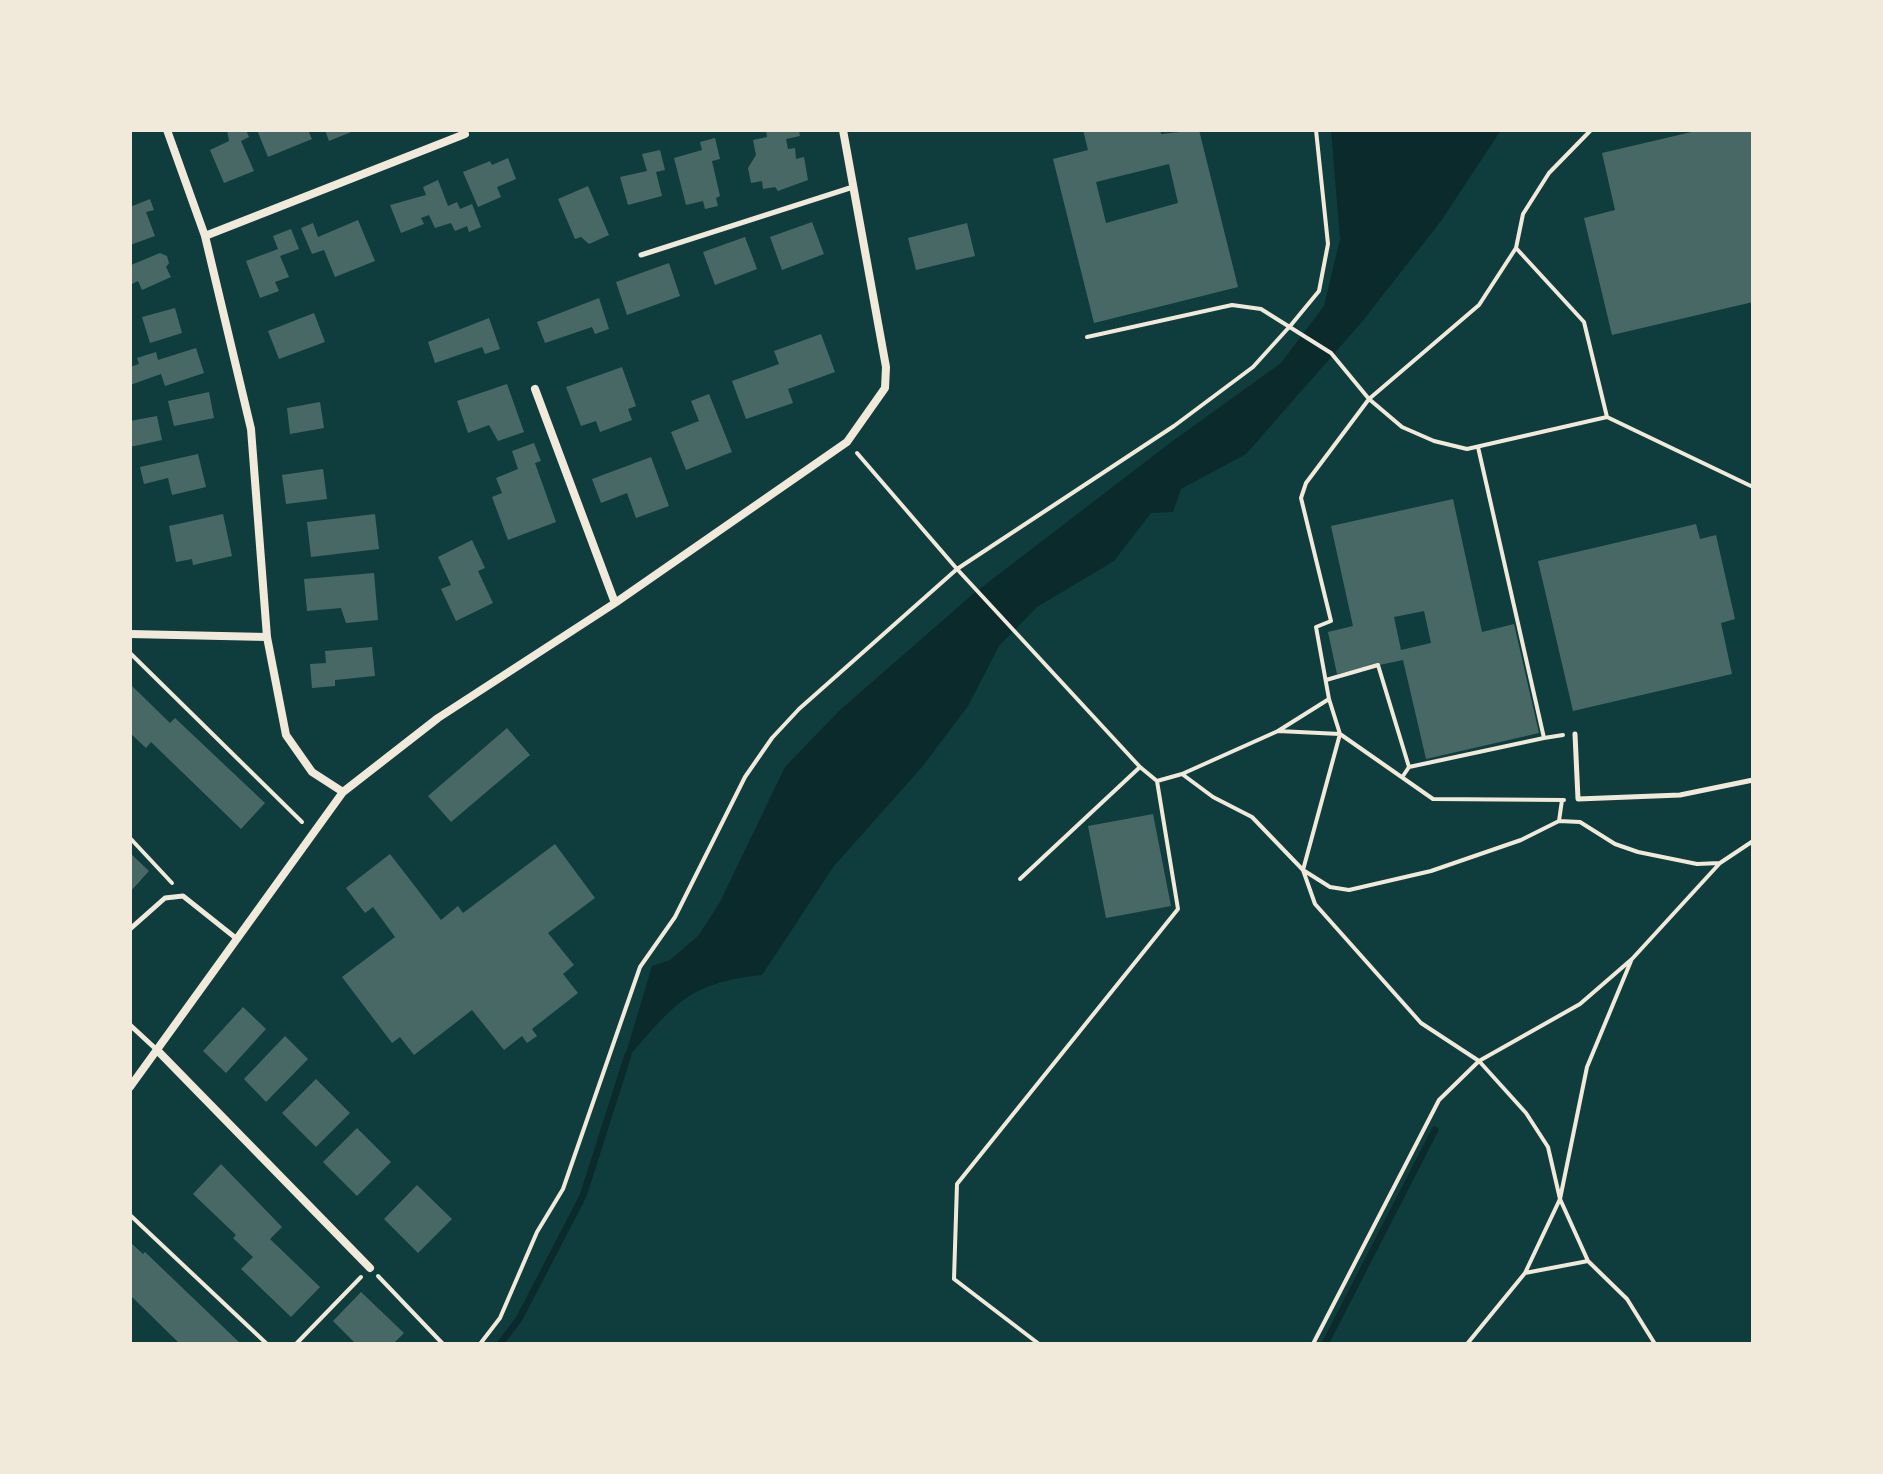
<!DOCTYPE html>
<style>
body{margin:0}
#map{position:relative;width:1883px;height:1474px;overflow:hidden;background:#0f3d3e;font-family:"Source Sans 3",sans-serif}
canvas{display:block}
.frame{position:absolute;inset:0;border:132px solid #f1e9da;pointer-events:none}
</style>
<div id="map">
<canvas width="1883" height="1474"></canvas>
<div class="frame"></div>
</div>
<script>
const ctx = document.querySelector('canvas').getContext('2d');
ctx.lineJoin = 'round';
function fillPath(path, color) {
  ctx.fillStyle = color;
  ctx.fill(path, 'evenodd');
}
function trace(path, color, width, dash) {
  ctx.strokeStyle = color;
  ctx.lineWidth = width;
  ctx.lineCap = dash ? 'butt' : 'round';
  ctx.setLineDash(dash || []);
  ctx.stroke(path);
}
const water = new Path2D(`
 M 1331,130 L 1501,130 L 1441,221 L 1361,323 L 1246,454 L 1181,489 L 1173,512 L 1151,513 L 1114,561 L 1037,607 L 999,646 L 968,706 L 922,767 L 834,866 L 762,975 C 684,983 672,1008 623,1063 L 652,966 L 670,960 L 699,935 L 720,902 L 785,767 L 839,711 L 973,594 L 1170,443 L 1281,363 L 1324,306 L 1340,239 Z`);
const stream = new Path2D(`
 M 500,1344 L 519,1319 L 583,1196 L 628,1055
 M 1325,1344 L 1435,1130`);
const building = new Path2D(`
 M 227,130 L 246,130 L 249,137 L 241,141 L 254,171 L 224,183 L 210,150 L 229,141 Z
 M 257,130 L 308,130 L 312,139 L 268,157 Z
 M 325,130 L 356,130 L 329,141 Z
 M 766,130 L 799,130 L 800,136 L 786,139 L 788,149 L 795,148 L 796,159 L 804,157 L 808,180 L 778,191 L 775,187 L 763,189 L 762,181 L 751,183 L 748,168 L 756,155 L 753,140 L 767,137 Z
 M 1083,130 L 1160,130 L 1161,134 L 1199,130 L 1238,287 L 1094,323 L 1053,159 L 1088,150 ZM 1169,164 L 1178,203 L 1106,223 L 1096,182 Z
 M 1700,130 L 1753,130 L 1753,302 L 1612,335 L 1584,218 L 1615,210 L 1602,153 Z
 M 715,138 L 720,159 L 712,161 L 720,196 L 716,198 L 718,206 L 705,209 L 703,201 L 686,205 L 674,158 L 702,150 L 700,142 Z
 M 660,150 L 665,170 L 656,172 L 662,196 L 628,205 L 620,177 L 647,171 L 642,154 Z
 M 508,158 L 516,179 L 497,187 L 501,197 L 478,207 L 463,172 L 490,161 L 492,165 Z
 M 438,180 L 448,206 L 457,202 L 460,209 L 472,204 L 481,227 L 469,232 L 467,226 L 455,231 L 451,223 L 435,228 L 429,215 L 421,218 L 424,224 L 401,233 L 390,205 L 426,195 L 423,187 Z
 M 588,186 L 609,235 L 589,244 L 581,237 L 575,239 L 558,199 Z
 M 150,199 L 154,210 L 146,212 L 155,236 L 130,245 L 130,207 Z
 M 358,220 L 375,261 L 335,277 L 324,250 L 312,254 L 301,228 L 313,223 L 318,237 Z
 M 812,222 L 824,254 L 782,270 L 770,237 Z
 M 967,223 L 975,256 L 916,270 L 908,238 Z
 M 291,229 L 299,249 L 280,256 L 289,277 L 275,282 L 279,291 L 260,298 L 246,261 L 278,249 L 273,236 Z
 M 745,237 L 757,269 L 715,285 L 703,252 Z
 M 160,253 L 167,256 L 169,263 L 166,267 L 171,277 L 142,290 L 138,281 L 130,285 L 131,265 Z
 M 669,263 L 680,296 L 627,315 L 616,282 Z
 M 599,298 L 609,329 L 595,334 L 592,327 L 545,343 L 537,322 Z
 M 175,308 L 182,333 L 150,343 L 142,317 Z
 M 314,313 L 325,342 L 279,359 L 268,331 Z
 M 489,318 L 500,349 L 485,354 L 482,347 L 435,363 L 428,342 Z
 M 821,334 L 835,372 L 788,389 L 793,403 L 746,419 L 732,381 L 779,364 L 774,351 Z
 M 196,348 L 204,373 L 165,386 L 161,374 L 130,385 L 130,367 L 139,364 L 137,358 L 156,352 L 158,360 Z
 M 622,367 L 636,406 L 628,409 L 632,420 L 600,432 L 596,421 L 581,426 L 566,387 Z
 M 507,384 L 524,432 L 498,441 L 489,425 L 468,433 L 457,401 Z
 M 209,392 L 214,418 L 174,426 L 168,401 Z
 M 709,394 L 732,452 L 686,470 L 671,432 L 699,421 L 691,401 Z
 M 320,402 L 324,428 L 290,434 L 287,408 Z
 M 157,416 L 162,440 L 130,447 L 130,421 Z
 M 534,443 L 541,461 L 535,463 L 556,522 L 508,540 L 492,497 L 502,493 L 496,478 L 518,469 L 512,451 Z
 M 198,454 L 206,487 L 172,495 L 168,478 L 144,484 L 140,467 Z
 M 651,457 L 669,506 L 636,518 L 627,493 L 601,503 L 592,479 Z
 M 323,469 L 327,499 L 286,504 L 282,475 Z
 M 1453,499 L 1482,632 L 1514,624 L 1539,733 L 1426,759 L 1403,660 L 1337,674 L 1328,632 L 1353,626 L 1331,526 ZM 1424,611 L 1431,643 L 1401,650 L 1394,617 Z
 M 223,514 L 232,556 L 193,565 L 192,559 L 176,562 L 169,526 Z
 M 375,514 L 379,549 L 311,557 L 307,522 Z
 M 1696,524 L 1700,539 L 1716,535 L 1735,619 L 1721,623 L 1732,674 L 1573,711 L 1538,561 Z
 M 472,540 L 485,568 L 478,571 L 493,603 L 456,621 L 441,589 L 451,585 L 438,557 Z
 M 374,573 L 378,620 L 346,623 L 341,608 L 307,611 L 304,579 Z
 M 372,647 L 375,676 L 335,680 L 335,686 L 312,688 L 310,664 L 326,663 L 325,651 Z
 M 130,684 L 170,723 L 175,718 L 265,803 L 241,829 L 151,742 L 146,748 L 130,733 Z
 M 507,728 L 530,755 L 451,822 L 428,796 Z
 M 1153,814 L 1171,906 L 1106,918 L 1088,826 Z
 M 555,844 L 595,898 L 548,933 L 574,965 L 563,974 L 578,993 L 532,1029 L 537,1036 L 527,1043 L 522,1036 L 504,1050 L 472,1010 L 414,1055 L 400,1037 L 392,1043 L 342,977 L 395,937 L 373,907 L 365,913 L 346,888 L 390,854 L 441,920 L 458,906 L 463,913 Z
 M 130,853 L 149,871 L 130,892 Z
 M 243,1007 L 266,1029 L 226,1073 L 203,1051 Z
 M 285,1036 L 308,1059 L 266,1102 L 244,1079 Z
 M 316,1079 L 350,1113 L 316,1147 L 282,1113 Z
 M 357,1128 L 391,1162 L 357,1196 L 323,1162 Z
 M 221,1164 L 282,1227 L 270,1239 L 320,1287 L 291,1317 L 241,1269 L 253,1257 L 233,1238 L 236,1235 L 193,1194 Z
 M 417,1185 L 452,1219 L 418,1253 L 384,1219 Z
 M 130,1242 L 143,1254 L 145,1252 L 241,1344 L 180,1344 L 130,1295 Z
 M 361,1292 L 404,1333 L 393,1344 L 356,1344 L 333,1321 Z`);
const path = new Path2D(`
 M 1516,248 L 1584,322 L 1607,417
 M 1087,337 L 1232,305 L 1261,309 L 1331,353 L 1369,399 L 1402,427 L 1434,441 L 1467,449 L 1607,417 L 1753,487
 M 1478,447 L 1544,738 L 1563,735
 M 857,453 L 957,569 L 1140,767 L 1157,781 L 1182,774 L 1213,797 L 1252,817 L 1303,870 L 1330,887 L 1349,890 L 1431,871 L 1521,840 L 1559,821 L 1580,822 L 1615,844 L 1638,852 L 1697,864 L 1720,863 L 1753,841
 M 130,653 L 302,822
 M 1326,680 L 1378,665 L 1409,767 L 1403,776
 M 1329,699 L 1340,734 L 1303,870 L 1315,904 L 1421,1023 L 1479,1061 L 1526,1113 L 1548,1147 L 1560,1199 L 1588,1261 L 1627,1299 L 1655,1344
 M 1278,731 L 1329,699 L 1316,627 L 1331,621 L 1301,498 L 1306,483 L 1369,399 L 1479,305 L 1516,248 L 1523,214 L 1549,173 L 1591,130
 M 1409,767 L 1544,738
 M 1182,774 L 1278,731 L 1340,734 L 1433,799 L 1564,800
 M 1559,821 L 1562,800
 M 130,838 L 172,883
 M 1020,879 L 1140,767
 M 130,1215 L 267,1344
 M 1525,1273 L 1588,1261
 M 378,1276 L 443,1344
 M 296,1344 L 361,1277
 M 480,1344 L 500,1318 L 537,1232 L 563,1189 L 640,967 L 675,917 L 745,777 L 772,738 L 799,709 L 957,569 L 1174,426 L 1253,367 L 1291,325 L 1319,291 L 1328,244 L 1316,130
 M 1039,1344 L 954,1279 L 957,1184 L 1178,909 L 1157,781
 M 1313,1344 L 1439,1100 L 1479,1061 L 1580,1004 L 1632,959 L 1720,863
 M 1467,1344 L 1525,1273 L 1560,1199 L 1587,1067 L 1631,961`);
const service = new Path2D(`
 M 641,255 L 853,187
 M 1575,734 L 1578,799 L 1680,795 L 1753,780
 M 130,929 L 165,898 L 183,896 L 237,939
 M 130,1025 L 157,1050`);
const minor = new Path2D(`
 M 167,130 L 205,236 L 251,429 L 267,637 L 286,735 L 312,772 L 343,792
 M 205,236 L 465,134
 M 535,389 L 615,603
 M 130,634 L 267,637
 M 158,1051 L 370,1268
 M 130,1087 L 343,792 L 438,718 L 615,603 L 847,442 L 885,388 L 886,367 L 843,130`);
fillPath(water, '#0a2a2b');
trace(stream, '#0a2a2b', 7);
fillPath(building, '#486865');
trace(path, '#f1e9da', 4);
trace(service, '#f1e9da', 5);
trace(minor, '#f1e9da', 8);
</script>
